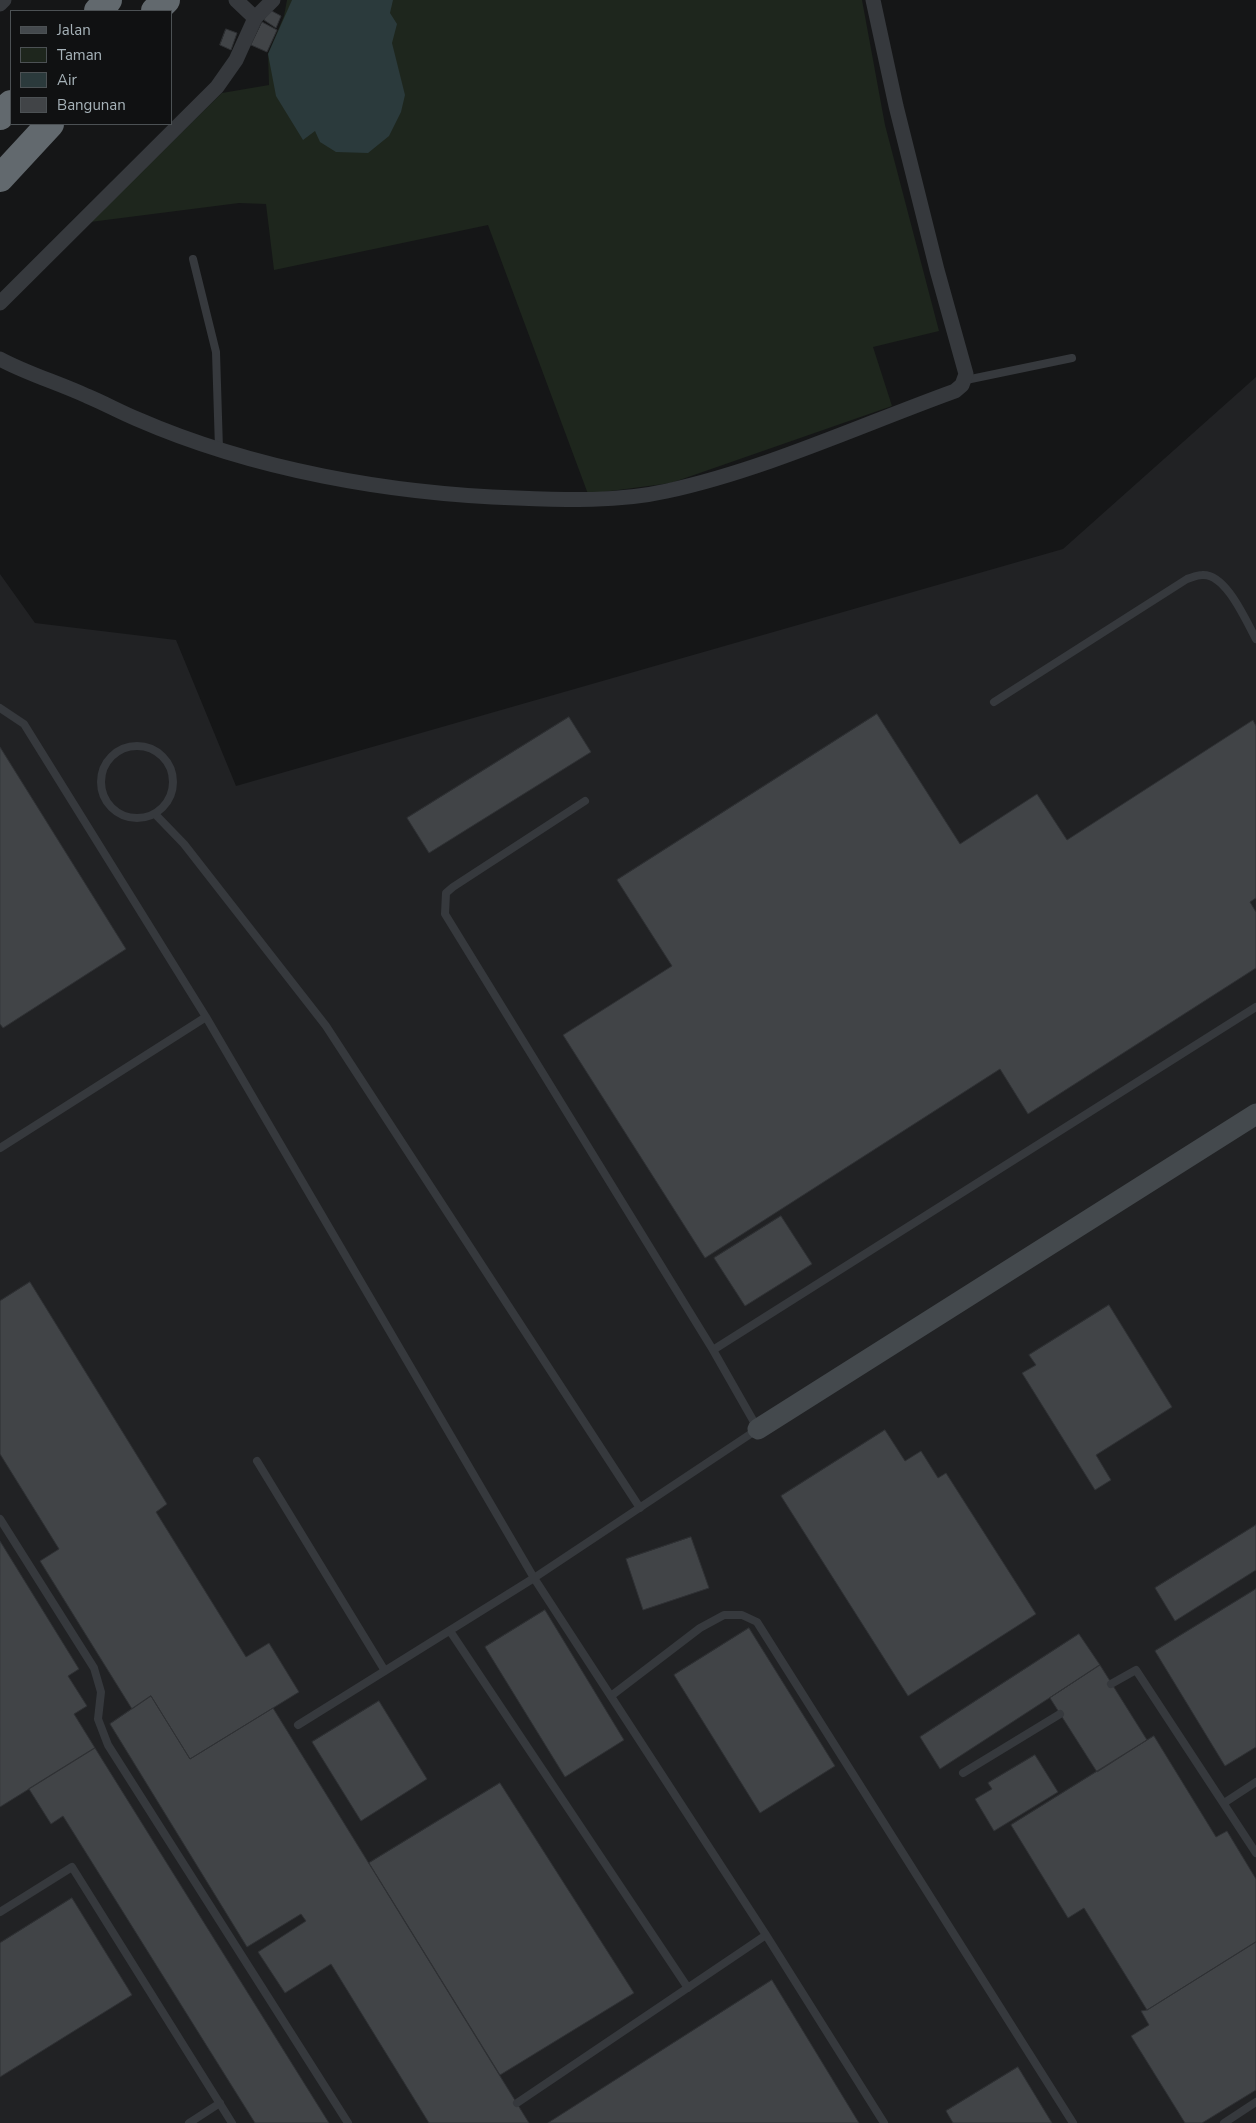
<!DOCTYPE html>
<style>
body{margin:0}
#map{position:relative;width:1256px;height:2123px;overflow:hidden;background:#151617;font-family:"Nunito Sans",sans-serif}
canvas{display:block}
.legend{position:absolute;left:10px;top:10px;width:162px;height:115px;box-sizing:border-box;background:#101112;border:1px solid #4c5154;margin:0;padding:6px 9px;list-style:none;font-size:15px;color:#a6b2b8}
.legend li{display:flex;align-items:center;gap:10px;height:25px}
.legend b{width:25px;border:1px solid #4c5154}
</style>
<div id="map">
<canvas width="1256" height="2123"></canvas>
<ul class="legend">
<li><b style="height:6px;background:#44494d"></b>Jalan</li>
<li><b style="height:14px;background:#1e261d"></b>Taman</li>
<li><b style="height:14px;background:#2b3a3c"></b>Air</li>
<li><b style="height:14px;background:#414447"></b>Bangunan</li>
</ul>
</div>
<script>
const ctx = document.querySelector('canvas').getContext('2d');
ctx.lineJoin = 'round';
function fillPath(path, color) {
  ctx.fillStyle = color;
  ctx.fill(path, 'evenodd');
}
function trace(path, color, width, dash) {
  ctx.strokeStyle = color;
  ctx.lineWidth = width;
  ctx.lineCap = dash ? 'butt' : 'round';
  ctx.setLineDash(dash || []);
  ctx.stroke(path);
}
const built = new Path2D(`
 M 1256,377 L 1256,2123 L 0,2123 L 0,574 L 35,623 L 176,640 L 236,786 L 1063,549 Z`);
const green = new Path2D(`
 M 287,0 L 862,0 L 885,125 L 939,331 L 873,347 L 892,406 L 671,483 L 588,494 L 488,225 L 274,270 L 266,204 L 239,203 L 90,222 L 222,93 L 269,85 L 268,54 L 284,16 Z`);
const water = new Path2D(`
 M 292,0 L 393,0 L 390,13 L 397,24 L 392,43 L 405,95 L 401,112 L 389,136 L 368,153 L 336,152 L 320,142 L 315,131 L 303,140 L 276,96 L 268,54 Z`);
const building = new Path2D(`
 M 270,10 L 281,16 L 276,28 L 264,20 Z
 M 262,22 L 277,30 L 267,52 L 251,45 Z
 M 226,29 L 237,33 L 231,50 L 220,45 Z
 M 877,714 L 960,844 L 1037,794 L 1067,840 L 1253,720 L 1256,726 L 1256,898 L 1250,902 L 1256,912 L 1256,968 L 1028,1114 L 1000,1069 L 705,1258 L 563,1035 L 672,966 L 617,880 Z
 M 569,717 L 591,752 L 429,853 L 407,818 Z
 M 0,747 L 126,949 L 3,1028 L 0,1024 Z
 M 781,1216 L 812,1264 L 745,1306 L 714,1258 Z
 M 30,1282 L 167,1504 L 156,1512 L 246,1657 L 269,1643 L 299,1692 L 190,1759 L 151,1696 L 132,1709 L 40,1561 L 59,1549 L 0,1454 L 0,1301 Z
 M 1109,1305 L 1172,1407 L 1096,1455 L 1111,1480 L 1095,1490 L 1022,1373 L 1036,1365 L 1029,1355 Z
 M 885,1430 L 905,1461 L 921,1451 L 938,1478 L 946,1473 L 1036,1614 L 908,1696 L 781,1496 Z
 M 1256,1525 L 1256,1570 L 1175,1621 L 1155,1588 Z
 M 691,1537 L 709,1588 L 643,1610 L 626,1559 Z
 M 0,1541 L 79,1669 L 68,1676 L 87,1706 L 74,1714 L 95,1748 L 0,1807 Z
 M 1256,1589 L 1256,1747 L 1225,1766 L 1155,1651 Z
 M 545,1610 L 624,1740 L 565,1777 L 485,1647 Z
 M 749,1628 L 835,1766 L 760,1813 L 674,1675 Z
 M 1079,1634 L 1100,1665 L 940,1769 L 920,1737 Z
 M 1100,1665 L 1147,1740 L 1097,1772 L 1050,1698 Z
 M 151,1696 L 190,1759 L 273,1708 L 529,2123 L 429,2123 L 331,1964 L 285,1993 L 258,1952 L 306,1921 L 301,1914 L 247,1947 L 110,1724 Z
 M 379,1701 L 427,1779 L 361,1821 L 312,1742 Z
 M 1154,1736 L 1216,1837 L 1227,1831 L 1256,1879 L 1256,1942 L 1147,2010 L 1084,1908 L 1068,1918 L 1011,1825 Z
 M 95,1748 L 329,2123 L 255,2123 L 63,1816 L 51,1824 L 29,1789 Z
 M 1035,1755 L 1058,1792 L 994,1831 L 975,1799 L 992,1789 L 988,1783 Z
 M 500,1783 L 634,1993 L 500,2075 L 369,1863 Z
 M 72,1898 L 132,1995 L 0,2077 L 0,1943 Z
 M 1256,1942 L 1256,2090 L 1202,2123 L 1185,2123 L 1131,2036 L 1149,2025 L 1141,2011 L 1147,2010 Z
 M 772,1980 L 859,2123 L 548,2123 Z
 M 1018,2067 L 1052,2123 L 953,2123 L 946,2111 Z`);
const lane = new Path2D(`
 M 193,259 L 216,352 L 219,449
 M 966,380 L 1072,358
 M 994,702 L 1187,579 C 1191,578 1197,575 1202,575 C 1226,573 1246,621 1256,639
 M 0,708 L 24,724 L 206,1017 L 534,1578 L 298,1725
 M101 782a36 36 0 1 1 72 0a36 36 0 1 1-72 0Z
 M 585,801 L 453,887 L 446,893 L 445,914 L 713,1350 L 758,1429 L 534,1578 L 766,1935 L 884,2123
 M 155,814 L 184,844 L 326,1026 L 640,1508
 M 0,1148 L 206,1017
 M 713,1350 L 1256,1007
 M 257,1461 L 385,1671
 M 0,1519 L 94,1668 L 101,1692 L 98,1719 L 108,1745 L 348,2123
 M 450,1631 L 688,1988
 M 1111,1684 L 1136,1670 L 1256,1853
 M 611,1696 L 700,1628 L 724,1615 L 742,1615 L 757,1622 L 1073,2123
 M 963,1773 L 1060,1714
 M 1224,1803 L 1256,1782
 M 0,1912 L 72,1867 L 232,2123
 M 517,2103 L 766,1935
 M 189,2123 L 220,2103
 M 1224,2123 L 1256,2102`);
const street = new Path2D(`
 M 236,0 L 255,18
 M 0,4 L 4,0
 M 0,303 L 217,87 L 236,60 L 255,18 L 273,0
 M 0,359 C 28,374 59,383 87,396 C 104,403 120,412 137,419 C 254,470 391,494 517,498 C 567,500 618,502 667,491 C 764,470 861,425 955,391 L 962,385 L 966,374 L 937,270 L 896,106 L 873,0`);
const secondary = new Path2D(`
 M 758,1429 L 1256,1114`);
const highway = new Path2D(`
 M 98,11 L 108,0
 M 155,11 L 166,0
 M 0,116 L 11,104
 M 0,178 L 50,124`);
fillPath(built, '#212224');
fillPath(green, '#1e261d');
fillPath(water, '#2b3a3c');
fillPath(building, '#414447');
trace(building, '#2f3134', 1);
trace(lane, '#36393d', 8);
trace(street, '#36393d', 15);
trace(secondary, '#44494d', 21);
trace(highway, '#62696e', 28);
</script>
